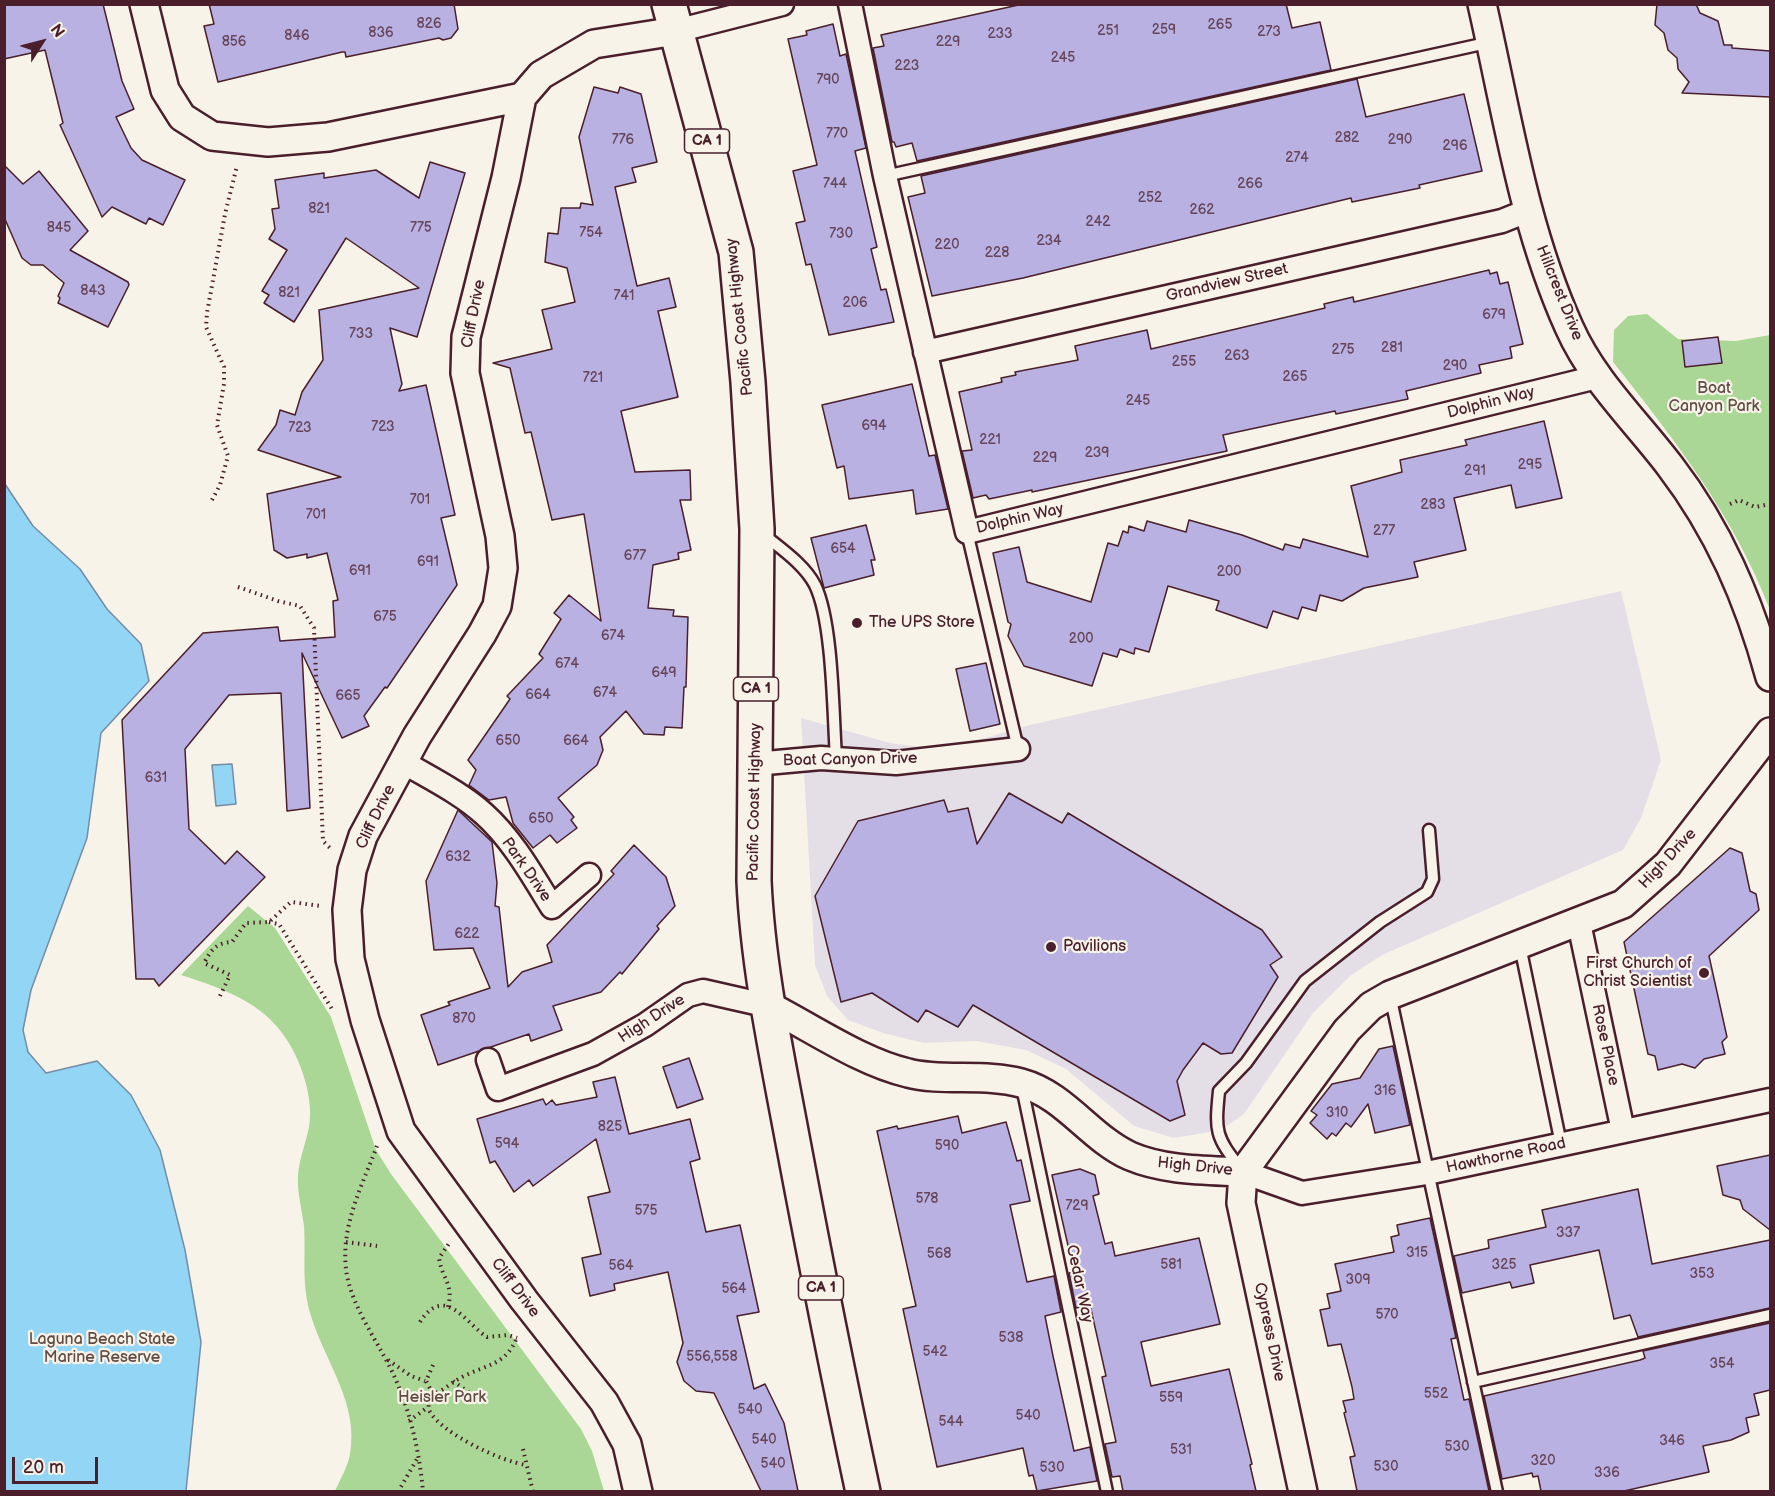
<!DOCTYPE html>
<style>
body{margin:0}
#map{position:relative;width:1775px;height:1496px;overflow:hidden;background:#f7f3e8;font-family:"Balsamiq Sans",sans-serif}
canvas{display:block}
.frame{position:absolute;inset:0;border:6px solid #4a1f2b;pointer-events:none}
.north{position:absolute;left:12px;top:12px;width:60px;height:60px;-webkit-text-stroke:4px #f7f3e8;paint-order:stroke;rotate:54deg;font-size:16px;font-weight:700;line-height:24px;text-align:center;color:#4a1f2b}
.north::after{content:'';display:block;margin:auto;width:21px;height:27px;background:#4a1f2b;clip-path:polygon(50% 0,100% 100%,50% 72%,0 100%)}
.scale{position:absolute;left:12px;top:1457px;width:86px;height:27px;box-sizing:border-box;border:3px solid #4a1f2b;border-top:0;padding-left:8px;font-size:18px;line-height:21px;white-space:nowrap;color:#4a1f2b;-webkit-text-stroke:4px #f7f3e8;paint-order:stroke}
</style>
<div id="map">
<canvas width="1775" height="1496"></canvas>
<div class="frame"></div>
<div class="north">N</div>
<div class="scale">20 m</div>
</div>
<script>
const ctx = document.querySelector('canvas').getContext('2d');
ctx.lineJoin = 'round';
function fillPath(path, color) {
  ctx.fillStyle = color;
  ctx.fill(path, 'evenodd');
}
function trace(path, color, width, dash) {
  ctx.strokeStyle = color;
  ctx.lineWidth = width;
  ctx.lineCap = dash ? 'butt' : 'round';
  ctx.setLineDash(dash || []);
  ctx.stroke(path);
}
function write(font, color, halo, rows, align = 'center') {
  ctx.font = font + ' "Balsamiq Sans",sans-serif';
  ctx.lineWidth = 4.5;
  ctx.setLineDash([]);
  ctx.textBaseline = 'middle';
  ctx.strokeStyle = halo;
  ctx.fillStyle = color;
  for (const [text, x, y, turn = 0] of rows) {
    ctx.save();
    ctx.translate(x, y);
    ctx.rotate((+turn || 0) * Math.PI / 180);
    ctx.textAlign = isNaN(turn) ? turn : align;
    if (halo) ctx.strokeText(text, 0, 0);
    ctx.fillText(text, 0, 0);
    ctx.restore();
  }
}
const built = new Path2D(`
 M 1621,591 L 1661,760 L 1641,818 L 1623,850 L 1382,955 L 1350,976 L 1313,1013 L 1244,1114 L 1221,1130 L 1174,1138 L 1134,1126 L 1066,1069 L 1026,1050 L 976,1041 L 924,1043 L 883,1033 L 848,1020 L 827,996 L 815,965 L 801,718 L 890,743 L 943,750 L 1030,725 Z`);
const green = new Path2D(`
 M 1647,314 L 1678,339 L 1736,341 L 1770,335 L 1770,610 C 1734,516 1675,440 1613,362 L 1614,330 L 1628,316 Z
 M 248,906 L 275,928 L 331,1017 L 376,1150 L 391,1174 L 581,1429 L 592,1451 L 604,1491 L 335,1491 C 340,1480 348,1466 350,1454 C 359,1403 325,1362 311,1316 C 301,1284 306,1258 304,1226 C 302,1210 297,1192 298,1176 C 299,1159 306,1143 309,1127 C 314,1100 302,1063 287,1040 C 262,1001 223,989 181,975 Z`);
const water = new Path2D(`
 M 5,484 L 33,526 L 80,569 L 107,609 L 141,644 L 149,681 L 101,733 L 87,838 L 31,990 L 23,1030 L 28,1052 L 46,1073 L 97,1061 L 131,1095 L 160,1150 L 185,1250 L 201,1342 L 186,1491 L 5,1491 Z
 M 232,764 L 236,804 L 216,806 L 212,765 Z`);
const building = new Path2D(`
 M 4,4 L 103,4 L 122,81 L 134,109 L 116,117 L 131,148 L 142,160 L 185,180 L 163,225 L 149,218 L 146,224 L 112,207 L 102,217 L 60,125 L 63,123 L 45,50 L 4,59 Z
 M 209,4 L 454,4 L 458,29 L 451,38 L 443,40 L 439,38 L 346,57 L 345,52 L 342,52 L 218,82 L 204,26 L 214,24 Z
 M 1023,4 L 1286,4 L 1292,28 L 1320,22 L 1331,70 L 917,161 L 912,143 L 896,147 L 894,142 L 892,142 L 873,48 L 884,46 L 881,35 Z
 M 1657,4 L 1696,4 L 1700,13 L 1718,21 L 1724,45 L 1732,45 L 1732,48 L 1770,51 L 1770,97 L 1682,93 L 1689,82 L 1678,69 L 1677,58 L 1668,50 L 1664,33 L 1655,25 Z
 M 833,24 L 840,56 L 846,54 L 866,148 L 855,151 L 877,247 L 871,249 L 881,290 L 886,289 L 894,322 L 829,335 L 811,264 L 806,265 L 796,223 L 805,221 L 793,171 L 817,165 L 788,39 L 807,35 L 806,31 Z
 M 1357,79 L 1366,117 L 1464,94 L 1482,171 L 1419,185 L 1420,188 L 1352,202 L 1351,198 L 1023,278 L 932,296 L 908,197 L 925,193 L 921,176 Z
 M 594,87 L 618,93 L 620,87 L 641,94 L 657,162 L 632,168 L 636,182 L 615,187 L 637,286 L 669,278 L 676,307 L 658,311 L 678,397 L 621,411 L 635,472 L 690,470 L 691,500 L 680,500 L 691,550 L 678,553 L 679,559 L 653,565 L 648,608 L 674,610 L 673,616 L 688,617 L 686,687 L 684,687 L 682,728 L 665,727 L 664,735 L 644,734 L 626,711 L 600,737 L 603,750 L 597,765 L 558,798 L 574,817 L 571,820 L 577,828 L 557,843 L 550,835 L 533,848 L 513,823 L 506,797 L 489,800 L 469,785 L 476,770 L 468,760 L 510,699 L 507,696 L 543,658 L 539,654 L 561,619 L 554,613 L 569,595 L 601,621 L 584,514 L 552,520 L 531,432 L 525,433 L 510,368 L 493,363 L 552,349 L 542,310 L 575,302 L 567,268 L 545,262 L 548,233 L 558,234 L 561,208 L 580,208 L 581,203 L 593,205 L 579,137 Z
 M 430,162 L 465,173 L 417,337 L 390,328 L 402,384 L 399,391 L 426,385 L 455,515 L 441,518 L 457,585 L 387,688 L 385,687 L 364,716 L 369,726 L 342,738 L 302,653 L 310,808 L 287,811 L 281,693 L 229,695 L 185,749 L 189,829 L 225,864 L 237,851 L 265,877 L 159,986 L 154,979 L 136,979 L 122,720 L 203,633 L 278,627 L 280,641 L 335,637 L 333,601 L 338,600 L 327,553 L 307,558 L 307,554 L 287,558 L 274,550 L 267,494 L 341,477 L 258,450 L 276,425 L 280,410 L 295,415 L 302,392 L 323,360 L 319,310 L 419,288 L 346,238 L 294,322 L 264,303 L 269,295 L 262,291 L 287,250 L 269,239 L 275,229 L 272,209 L 279,208 L 275,180 L 324,173 L 324,178 L 376,170 L 419,198 Z
 M 4,165 L 23,184 L 39,171 L 88,231 L 70,250 L 128,282 L 129,285 L 108,327 L 58,303 L 60,298 L 58,296 L 64,283 L 43,265 L 31,265 L 22,258 L 4,217 Z
 M 1489,270 L 1490,274 L 1497,272 L 1500,284 L 1508,282 L 1523,344 L 1510,347 L 1512,358 L 1479,365 L 1481,373 L 1406,391 L 1408,399 L 1336,414 L 1335,411 L 1223,435 L 1227,451 L 1032,492 L 1032,490 L 989,499 L 986,495 L 973,498 L 962,451 L 972,450 L 959,392 L 1002,382 L 1001,378 L 1016,375 L 1015,372 L 1078,360 L 1075,346 L 1147,330 L 1151,349 L 1325,308 L 1324,304 L 1353,297 L 1354,302 Z
 M 1718,337 L 1722,363 L 1685,367 L 1682,341 Z
 M 912,384 L 929,456 L 935,455 L 948,509 L 916,514 L 913,490 L 849,499 L 844,466 L 837,468 L 822,405 Z
 M 1544,421 L 1562,498 L 1516,508 L 1511,485 L 1454,498 L 1466,550 L 1414,562 L 1418,577 L 1364,588 L 1342,601 L 1320,595 L 1316,611 L 1302,607 L 1298,619 L 1273,611 L 1267,628 L 1216,610 L 1219,601 L 1168,586 L 1149,652 L 1135,648 L 1134,654 L 1120,649 L 1117,657 L 1103,653 L 1092,686 L 1024,666 L 1008,636 L 1011,624 L 1008,622 L 993,553 L 1019,547 L 1027,582 L 1091,602 L 1108,543 L 1118,546 L 1123,531 L 1128,533 L 1129,526 L 1144,531 L 1147,521 L 1186,532 L 1189,520 L 1242,535 L 1283,550 L 1285,544 L 1300,548 L 1303,539 L 1368,557 L 1351,486 L 1402,472 L 1400,460 L 1467,445 L 1465,440 Z
 M 866,525 L 875,560 L 871,560 L 874,575 L 824,588 L 811,538 Z
 M 986,663 L 1000,724 L 970,731 L 956,669 Z
 M 1009,793 L 1062,823 L 1068,813 L 1262,930 L 1282,957 L 1270,965 L 1278,977 L 1232,1053 L 1221,1054 L 1203,1043 L 1183,1070 L 1177,1081 L 1185,1115 L 1170,1121 L 973,1005 L 958,1027 L 926,1010 L 918,1022 L 872,993 L 841,1002 L 815,896 L 858,821 L 944,800 L 948,812 L 968,808 L 977,844 Z
 M 458,810 L 492,842 L 497,883 L 495,906 L 499,907 L 508,987 L 522,972 L 552,962 L 547,945 L 614,874 L 611,871 L 634,845 L 666,877 L 675,906 L 657,926 L 659,929 L 622,974 L 620,972 L 601,992 L 553,1006 L 562,1030 L 531,1041 L 529,1034 L 438,1065 L 421,1015 L 450,1005 L 448,1002 L 490,988 L 473,948 L 434,950 L 426,881 Z
 M 1730,848 L 1742,853 L 1750,891 L 1756,894 L 1759,910 L 1709,956 L 1727,1037 L 1722,1042 L 1725,1054 L 1704,1059 L 1695,1068 L 1682,1064 L 1658,1070 L 1655,1056 L 1648,1054 L 1624,942 Z
 M 1393,1046 L 1410,1125 L 1375,1133 L 1368,1104 L 1351,1127 L 1346,1123 L 1336,1136 L 1332,1133 L 1327,1139 L 1310,1123 L 1317,1115 L 1311,1111 L 1332,1084 L 1360,1078 L 1379,1049 Z
 M 689,1058 L 703,1099 L 677,1108 L 663,1067 Z
 M 615,1077 L 629,1134 L 690,1119 L 700,1159 L 690,1162 L 706,1232 L 740,1225 L 759,1312 L 737,1316 L 754,1389 L 765,1384 L 784,1423 L 798,1491 L 761,1491 L 714,1393 L 696,1391 L 684,1381 L 677,1362 L 683,1343 L 668,1272 L 614,1284 L 615,1290 L 590,1296 L 582,1258 L 601,1254 L 588,1197 L 610,1192 L 596,1139 L 533,1186 L 529,1180 L 514,1192 L 495,1161 L 490,1163 L 477,1119 L 543,1099 L 546,1105 L 552,1100 L 556,1105 L 597,1097 L 593,1082 Z
 M 958,1116 L 962,1133 L 1006,1122 L 1017,1161 L 1021,1160 L 1030,1201 L 1010,1205 L 1027,1282 L 1054,1276 L 1061,1312 L 1045,1316 L 1053,1356 L 1074,1451 L 1090,1447 L 1097,1481 L 1037,1491 L 1033,1475 L 1029,1476 L 1023,1448 L 937,1467 L 903,1309 L 916,1306 L 877,1131 L 897,1126 L 898,1129 Z
 M 1770,1155 L 1770,1230 L 1743,1209 L 1740,1200 L 1723,1195 L 1717,1166 Z
 M 1080,1169 L 1095,1175 L 1099,1194 L 1093,1196 L 1105,1244 L 1112,1242 L 1115,1256 L 1199,1238 L 1220,1324 L 1141,1342 L 1151,1386 L 1229,1369 L 1252,1464 L 1250,1465 L 1256,1491 L 1123,1491 L 1120,1476 L 1112,1477 L 1105,1444 L 1116,1442 L 1102,1377 L 1106,1376 L 1090,1305 L 1076,1308 L 1069,1273 L 1074,1272 L 1052,1175 Z
 M 1638,1189 L 1652,1264 L 1770,1240 L 1770,1308 L 1638,1337 L 1630,1315 L 1614,1319 L 1599,1250 L 1530,1265 L 1534,1283 L 1512,1288 L 1510,1282 L 1462,1293 L 1454,1256 L 1489,1248 L 1488,1240 L 1546,1227 L 1542,1210 Z
 M 1430,1218 L 1456,1338 L 1451,1339 L 1464,1400 L 1469,1399 L 1489,1491 L 1357,1491 L 1350,1457 L 1355,1456 L 1344,1413 L 1346,1412 L 1343,1401 L 1354,1399 L 1352,1387 L 1341,1344 L 1328,1346 L 1320,1310 L 1330,1308 L 1327,1294 L 1341,1291 L 1335,1264 L 1394,1252 L 1391,1237 L 1399,1235 L 1397,1225 Z
 M 1770,1323 L 1770,1390 L 1754,1394 L 1759,1415 L 1746,1418 L 1749,1432 L 1731,1440 L 1703,1446 L 1709,1472 L 1624,1491 L 1541,1491 L 1538,1476 L 1533,1477 L 1532,1473 L 1502,1479 L 1484,1396 L 1640,1360 L 1645,1358 L 1643,1351 Z`);
const path = new Path2D(`
 M 212,500 L 220,485 L 228,456 L 217,425 L 224,384 L 224,367 L 206,327 L 207,313 L 225,214 L 237,166
 M 1730,504 L 1739,500 L 1755,507 L 1770,504
 M 238,587 L 278,601 L 300,606 L 314,628 L 323,841 L 331,849
 M 269,922 L 279,924 L 332,1009
 M 220,996 L 230,975 L 204,963 C 212,949 216,943 232,942 L 246,923 L 269,922 L 291,902 L 321,906
 M 377,1146 C 362,1186 341,1225 346,1269 C 351,1310 383,1347 398,1385 C 412,1418 420,1457 423,1492
 M 346,1242 L 377,1246
 M 448,1307 C 454,1284 442,1279 439,1258 L 450,1242
 M 420,1322 C 445,1283 466,1324 487,1337 L 508,1335 L 517,1338
 M 388,1360 L 411,1376 L 425,1381
 M 433,1365 L 426,1381 L 433,1394 C 443,1391 452,1382 462,1377 C 485,1365 507,1365 517,1337
 M 453,1381 L 478,1399
 M 433,1394 C 431,1399 426,1407 430,1412 C 443,1434 502,1462 527,1465
 M 409,1421 L 428,1407
 M 523,1449 L 533,1492
 M 398,1492 L 417,1459`);
const service = new Path2D(`
 M 885,176 L 1491,42
 M 967,532 L 1018,749
 M 763,534 C 781,549 804,564 815,585 C 833,622 833,714 836,758
 M 1520,946 L 1561,1144
 M 1390,995 L 1497,1492
 M 1022,1087 L 1107,1492
 M 1241,1169 C 1215,1136 1215,1132 1219,1091 L 1246,1063 L 1305,981 L 1380,922 L 1427,892 L 1433,879 L 1429,830
 M 1473,1382 L 1770,1315`);
const minor = new Path2D(`
 M 850,4 L 885,176 L 967,532 L 1597,377
 M 676,31 L 782,4
 M 925,352 L 1502,221 L 1527,211
 M 403,762 C 430,778 461,793 484,814 C 513,840 532,875 552,907 L 589,875
 M 755,764 L 821,758 L 896,763 L 1018,749
 M 1579,923 L 1623,1131
 M 488,1060 L 498,1089 L 593,1054 L 645,1025 L 688,995 L 703,991 L 769,1006
 M 1243,1172 L 1302,1193 L 1427,1173 L 1770,1100`);
const tertiary = new Path2D(`
 M 144,4 L 165,90 L 182,117 L 212,136 L 268,142 L 328,137 L 522,97
 M 1482,4 C 1507,113 1523,225 1569,327 C 1593,381 1635,420 1670,466 C 1719,530 1749,600 1770,677
 M 769,1006 C 812,1028 861,1062 908,1073 C 941,1082 986,1073 1021,1083 C 1065,1095 1090,1138 1130,1156 C 1165,1171 1206,1170 1243,1172
 M 1243,1172 L 1347,1030 L 1371,1006 L 1390,995 L 1623,904 L 1668,864 L 1770,732
 M 1243,1172 L 1241,1203 L 1303,1492
 M 638,1492 L 627,1444 L 604,1402 L 524,1300 L 401,1131 L 365,1020 L 350,959 L 347,910 L 352,870 L 363,836 L 417,736 L 482,634 L 497,606 L 503,568 L 500,536 L 465,373 L 466,337 L 506,178 L 522,97 L 541,75 L 594,44 L 676,31`);
const trunk = new Path2D(`
 M 669,4 L 736,252 L 748,382 L 757,529 L 754,881 C 758,968 777,1056 793,1142 C 815,1259 838,1375 863,1492`);
const markers = [
 [857,623,6,"#4a1f2b"],
 [1051,947,6,"#4a1f2b"],
 [1704,973,6,"#4a1f2b"]
];
const numberNames = [
 ["826",429,24],
 ["265",1220,25],
 ["259",1164,30],
 ["251",1108,31],
 ["273",1269,32],
 ["836",381,33],
 ["233",1000,34],
 ["846",297,36],
 ["856",234,42],
 ["229",948,42],
 ["245",1063,58],
 ["223",907,66],
 ["790",828,80],
 ["770",837,134],
 ["282",1347,138],
 ["776",623,140],
 ["290",1400,140],
 ["296",1455,146],
 ["274",1297,158],
 ["744",835,184],
 ["266",1250,184],
 ["252",1150,198],
 ["821",319,209],
 ["262",1202,210],
 ["242",1098,222],
 ["845",59,228],
 ["775",421,228],
 ["754",591,233],
 ["730",841,234],
 ["234",1049,241],
 ["220",947,245],
 ["228",997,253],
 ["843",93,291],
 ["821",289,293],
 ["741",624,296],
 ["206",855,303],
 ["679",1494,315],
 ["733",361,334],
 ["281",1392,348],
 ["275",1343,350],
 ["263",1237,356],
 ["255",1184,362],
 ["290",1455,366],
 ["265",1295,377],
 ["721",593,378],
 ["245",1138,401],
 ["694",874,426],
 ["723",383,427],
 ["723",300,428],
 ["221",990,440],
 ["239",1097,453],
 ["229",1045,458],
 ["295",1530,465],
 ["291",1475,471],
 ["701",420,500],
 ["283",1433,505],
 ["701",316,515],
 ["277",1384,531],
 ["654",843,549],
 ["677",635,556],
 ["691",428,562],
 ["691",360,571],
 ["200",1229,572],
 ["675",385,617],
 ["674",613,636],
 ["200",1081,639],
 ["674",567,664],
 ["649",664,673],
 ["674",605,693],
 ["664",538,695],
 ["665",348,696],
 ["650",508,741],
 ["664",576,741],
 ["631",156,778],
 ["650",541,819],
 ["632",458,857],
 ["622",467,934],
 ["870",464,1019],
 ["316",1385,1091],
 ["310",1337,1113],
 ["825",610,1127],
 ["594",507,1144],
 ["590",947,1146],
 ["578",927,1199],
 ["729",1077,1206],
 ["575",646,1211],
 ["337",1568,1233],
 ["315",1417,1253],
 ["568",939,1254],
 ["581",1171,1265],
 ["325",1504,1265],
 ["564",621,1266],
 ["353",1702,1274],
 ["309",1358,1280],
 ["564",734,1289],
 ["570",1387,1315],
 ["538",1011,1338],
 ["542",935,1352],
 ["556,558",712,1357],
 ["354",1722,1364],
 ["552",1436,1394],
 ["559",1171,1398],
 ["540",750,1410],
 ["540",1028,1416],
 ["544",951,1422],
 ["540",764,1440],
 ["346",1672,1441],
 ["530",1457,1447],
 ["531",1181,1450],
 ["320",1543,1461],
 ["540",773,1464],
 ["530",1386,1467],
 ["530",1052,1468],
 ["336",1607,1473]
];
const shields = [
 [707,141,45],
 [756,689,45],
 [821,1288,45]
];
const shieldNames = [
 ["CA 1",707,141],
 ["CA 1",756,689],
 ["CA 1",821,1288]
];
const streetNames = [
 ["Grandview Street",1227,283,-13],
 ["Hillcrest Drive",1559,293,68],
 ["Cliff Drive",474,314,-79],
 ["Pacific Coast Highway",740,317,-96],
 ["Dolphin Way",1491,403,-14],
 ["Dolphin Way",1020,519,-13],
 ["Boat Canyon Drive",850,760,-1],
 ["Pacific Coast Highway",755,802,-89],
 ["Cliff Drive",376,817,-64],
 ["High Drive",1668,859,-47],
 ["Park Drive",526,870,55],
 ["High Drive",652,1019,-33],
 ["Rose Place",1605,1045,78],
 ["Hawthorne Road",1506,1156,-12],
 ["High Drive",1195,1167,6],
 ["Cedar Way",1079,1284,78],
 ["Cliff Drive",515,1288,53],
 ["Cypress Drive",1269,1332,78]
];
const parkNames = [
 ["Boat",1714,389],
 ["Canyon Park",1714,407],
 ["Laguna Beach State",102,1340],
 ["Marine Reserve",102,1358],
 ["Heisler Park",442,1398]
];
const poiNames = [
 ["The UPS Store",869,623],
 ["Pavilions",1063,947],
 ["First Church of",1692,964,"right"],
 ["Christ Scientist",1692,982,"right"]
];
fillPath(built, '#e4dfe6');
fillPath(green, '#aad795');
fillPath(water, '#93d5f5');
trace(water, '#768ca4', 1.5);
fillPath(building, '#b8b1e2');
trace(building, '#4a1f2b', 1.5);
trace(service, '#4a1f2b', 15);
trace(minor, '#4a1f2b', 27);
trace(tertiary, '#4a1f2b', 32);
trace(trunk, '#4a1f2b', 38);
trace(path, '#4a1f2b', 4, [1.5, 4.5]);
trace(service, '#f7f3e8', 10);
trace(minor, '#f7f3e8', 22);
trace(tertiary, '#f7f3e8', 27);
trace(trunk, '#f7f3e8', 33);
for (const [x, y, r, color] of markers) {
  const dot = new Path2D();
  dot.arc(x, y, r, 0, 2 * Math.PI);
  ctx.fillStyle = color;
  ctx.fill(dot);
  trace(dot, '#f7f3e8', 2);
}
write('14px', '#664459', null, numberNames);
for (const [x, y, w] of shields) {
  const box = new Path2D();
  box.roundRect(x - w / 2, y - 12, w, 24, 4.5);
  ctx.fillStyle = '#f7f3e8';
  ctx.fill(box);
  trace(box, '#4a1f2b', 1.5);
}
write('bold 15px', '#4a1f2b', null, shieldNames);
write('16px', '#4a1f2b', '#f7f3e8', streetNames);
write('16px', '#624d46', '#f7f3e8', parkNames);
write('16px', '#4a1f2b', '#f7f3e8', poiNames, 'left');
</script>
